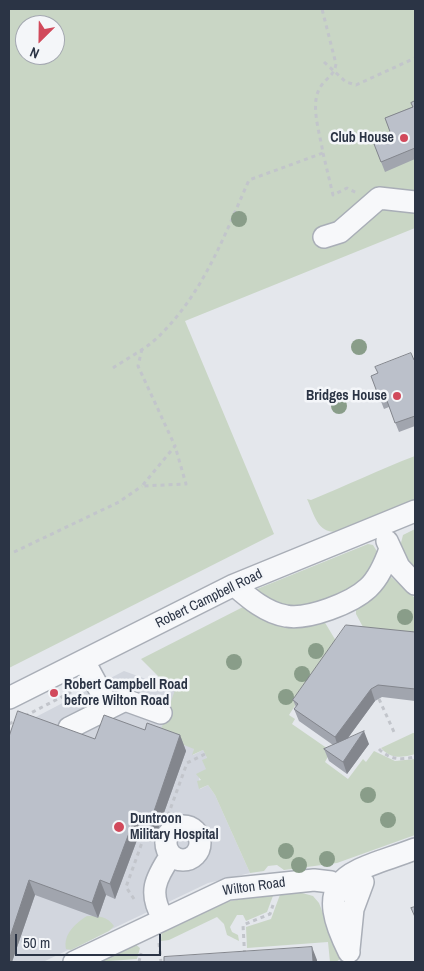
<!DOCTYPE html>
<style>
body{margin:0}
#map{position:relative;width:424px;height:971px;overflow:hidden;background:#e4e7ec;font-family:"Archivo Narrow",sans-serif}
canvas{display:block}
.frame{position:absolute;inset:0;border:10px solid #2b3445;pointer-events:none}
.north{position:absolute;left:15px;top:15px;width:50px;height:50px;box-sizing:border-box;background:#f4f6f9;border:1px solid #a4a8b1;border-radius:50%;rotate:203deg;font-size:14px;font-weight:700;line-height:20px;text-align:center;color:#2b3445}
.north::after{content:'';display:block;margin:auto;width:18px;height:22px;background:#d1495b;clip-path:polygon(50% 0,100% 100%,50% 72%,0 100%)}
.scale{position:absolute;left:15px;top:934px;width:146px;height:22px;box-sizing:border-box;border:2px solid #2b3445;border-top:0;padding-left:6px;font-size:15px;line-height:18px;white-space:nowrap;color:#2b3445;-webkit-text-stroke:4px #f4f6f9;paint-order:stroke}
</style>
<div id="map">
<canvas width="424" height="971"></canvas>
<div class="frame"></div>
<div class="north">N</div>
<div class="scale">50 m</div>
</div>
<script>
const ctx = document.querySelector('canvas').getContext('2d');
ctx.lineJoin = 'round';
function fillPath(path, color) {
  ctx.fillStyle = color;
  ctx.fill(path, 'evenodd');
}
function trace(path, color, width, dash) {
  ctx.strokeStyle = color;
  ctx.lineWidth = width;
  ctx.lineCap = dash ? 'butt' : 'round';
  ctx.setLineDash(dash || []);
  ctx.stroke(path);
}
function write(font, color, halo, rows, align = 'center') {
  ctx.font = font + ' "Archivo Narrow",sans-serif';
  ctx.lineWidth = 5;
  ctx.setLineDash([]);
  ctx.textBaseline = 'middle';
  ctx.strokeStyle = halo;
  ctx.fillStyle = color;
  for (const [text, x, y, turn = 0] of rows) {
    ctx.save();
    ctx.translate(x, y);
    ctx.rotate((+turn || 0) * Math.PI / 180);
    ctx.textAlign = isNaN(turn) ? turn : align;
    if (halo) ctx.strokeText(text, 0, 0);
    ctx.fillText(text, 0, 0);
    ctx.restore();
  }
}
const built = new Path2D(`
 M 124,671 L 176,690 L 194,749 L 193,755 L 203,750 L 207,758 L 206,769 L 199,776 L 200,789 L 208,785 L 215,795 L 250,873 L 208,883 L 43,962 L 9,962 L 9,731 Z`);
const green = new Path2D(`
 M 9,9 L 415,9 L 415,228 L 185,321 L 274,534 L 9,668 ZM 25,25 L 55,25 L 55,55 L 25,55 Z
 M 415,456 L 415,501 L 338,532 C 317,533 315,516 307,499 L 311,500 C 346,486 380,469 415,456 Z
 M 415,529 L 415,574 L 398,545 L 401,543 L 403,535 Z
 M 368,544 L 373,545 L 378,553 L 367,576 L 352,588 L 302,608 L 282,608 L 255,592 L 257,589 Z
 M 390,576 L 415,598 L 415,636 L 363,627 L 356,614 L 356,607 Z
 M 243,607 L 324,621 L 336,641 L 289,715 L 295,719 L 292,724 L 331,751 L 325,762 L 348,779 L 363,759 L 366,762 L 374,751 L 395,761 L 415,759 L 415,835 L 337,863 L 284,870 L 277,865 L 268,866 L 264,871 L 250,873 L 215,795 L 208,785 L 199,789 L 197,781 L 201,780 L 196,774 L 206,769 L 202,760 L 207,758 L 203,750 L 192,755 L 194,749 L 159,735 L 175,690 L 170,688 L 141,659 Z
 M 413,733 L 415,733 L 415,754 C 402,758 390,759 381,748 Z
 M 295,891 L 313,896 L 319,903 L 339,954 L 340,959 L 336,962 L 330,962 L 328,942 L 247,948 L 246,927 L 271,919 L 281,892 Z
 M 274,893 L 267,912 L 246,921 L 243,915 L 237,915 L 230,927 L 232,932 L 238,935 L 239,941 L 227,935 L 224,924 L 217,917 L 169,940 L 161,941 L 162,930 L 220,903 Z
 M 87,916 C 99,916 107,916 114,926 L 109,931 L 71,950 L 66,949 C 63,934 76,923 87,916 Z
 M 134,943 L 140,948 L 137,959 L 95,962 Z`);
const path = new Path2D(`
 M 324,62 L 346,82 L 356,85 L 415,58
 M 323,153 L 333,195 L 347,188 L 357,193
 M 142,349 L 138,366 L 175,446 L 142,486 L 186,484 L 175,446
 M 113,368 C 129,357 150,347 163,332 C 205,289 225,234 249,180 L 323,153 C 320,133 309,103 321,86 C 327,77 334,76 336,64 L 322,9
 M 14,552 L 119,502 L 142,486
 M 379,699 L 394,732
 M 25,716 L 75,690
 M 9,724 L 17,720
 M 379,749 C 390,760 401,760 415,757
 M 134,899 L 126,887 L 144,837 L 158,843 L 187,763 L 205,754
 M 159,943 L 161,962
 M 139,962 L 141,953
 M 245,962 L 243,925 L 270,914 L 273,905`);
const minor = new Path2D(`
 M 324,237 L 340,232 L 379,198 L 415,202
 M 387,541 L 399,567 L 415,584
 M 234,585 C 249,598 266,613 286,616 C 308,620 352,603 368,588 C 379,578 385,563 390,549
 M 84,661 L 109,707
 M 9,698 L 234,585 L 415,511
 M 69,728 L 125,700 L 161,713
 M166 843a17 17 0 1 1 34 0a17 17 0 1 1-34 0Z
 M 163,918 C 148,893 155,879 171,855
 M 349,949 L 353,909 L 363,882
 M 349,952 C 309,873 352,873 415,849
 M 74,962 L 228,889 L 314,880 L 331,882 L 356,895`);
const trees = [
 [239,219],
 [359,347],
 [339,406],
 [405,617],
 [316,651],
 [234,662],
 [302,674],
 [286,697],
 [368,795],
 [388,820],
 [286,851],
 [327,859],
 [299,865]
];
const wall = new Path2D(`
 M 415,101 L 415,159 L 385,172 L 374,144 L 392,137 L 385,118 L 412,107 Z
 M 414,360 L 415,360 L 415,426 L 399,432 L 389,407 L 384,409 L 371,376 Z
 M 415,632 L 415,701 L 382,697 L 375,701 L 348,738 L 369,744 L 347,774 L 329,761 L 324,749 L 333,745 L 299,721 L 294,709 L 296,707 L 293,700 Z
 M 180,735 L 186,751 L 155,838 L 140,832 L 115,899 L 106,895 L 98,918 L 35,895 L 12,962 L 9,737 L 95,739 Z`);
const shadedWall = new Path2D(`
 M 371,689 L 375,701 L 339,750 L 335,737 Z
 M 364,731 L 369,744 L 347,774 L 343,762 Z
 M 180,735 L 186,751 L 155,838 L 150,823 Z
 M 135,817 L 140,832 L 115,899 L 110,884 Z
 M 29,880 L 35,895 L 12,962 L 9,962 L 9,940 Z
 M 100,880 L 106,895 L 98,918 L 92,903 Z
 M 312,947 L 317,960 L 317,962 L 313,962 Z`);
const building = new Path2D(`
 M 415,101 L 415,148 L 381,162 L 374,144 L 392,137 L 385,118 L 413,107 L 411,103 Z
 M 411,353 L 414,360 L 415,360 L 415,416 L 395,423 L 386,398 L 380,400 L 371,376 L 378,373 L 375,367 Z
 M 346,625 L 415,632 L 415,689 L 378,685 L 371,689 L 335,737 L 294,709 L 298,704 L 293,700 Z
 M 18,711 L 95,739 L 104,715 L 145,730 L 147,723 L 180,735 L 150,823 L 135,817 L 110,884 L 100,880 L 92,903 L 29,880 L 9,940 L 9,737 Z
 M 364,731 L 343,762 L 324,749 Z
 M 415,907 L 415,917 L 411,908 Z
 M 312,947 L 313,962 L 164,962 L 164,957 Z`);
const markers = [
 [404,138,5,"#d1495b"],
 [397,396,5,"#d1495b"],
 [54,693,5,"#d1495b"],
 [119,827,6,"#d1495b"]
];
const poiNames = [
 ["Club House",394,138],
 ["Bridges House",387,396],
 ["Robert Campbell Road",64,685,"left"],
 ["before Wilton Road",64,701,"left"],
 ["Duntroon",130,819,"left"],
 ["Military Hospital",130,835,"left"]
];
const streetNames = [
 ["Robert Campbell Road",209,599,-26],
 ["Wilton Road",254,887,-8]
];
fillPath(built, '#d2d6de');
fillPath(green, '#c9d6c5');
trace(minor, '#a9aeb7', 24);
trace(path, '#c2c5cb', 3, [4, 4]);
trace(minor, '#f7f8fa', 21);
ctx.fillStyle = '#899d89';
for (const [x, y] of trees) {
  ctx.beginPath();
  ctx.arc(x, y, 8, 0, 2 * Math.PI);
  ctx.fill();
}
fillPath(wall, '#a1a5ae');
fillPath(shadedWall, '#83868d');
fillPath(building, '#bbc0ca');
trace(building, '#83868d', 1);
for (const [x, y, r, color] of markers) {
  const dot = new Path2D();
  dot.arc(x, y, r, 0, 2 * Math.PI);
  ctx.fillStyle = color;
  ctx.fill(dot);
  trace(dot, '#f4f6f9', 2);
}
write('bold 14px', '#2b3445', '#f4f6f9', poiNames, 'right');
write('14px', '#2b3445', '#f4f6f9', streetNames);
</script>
